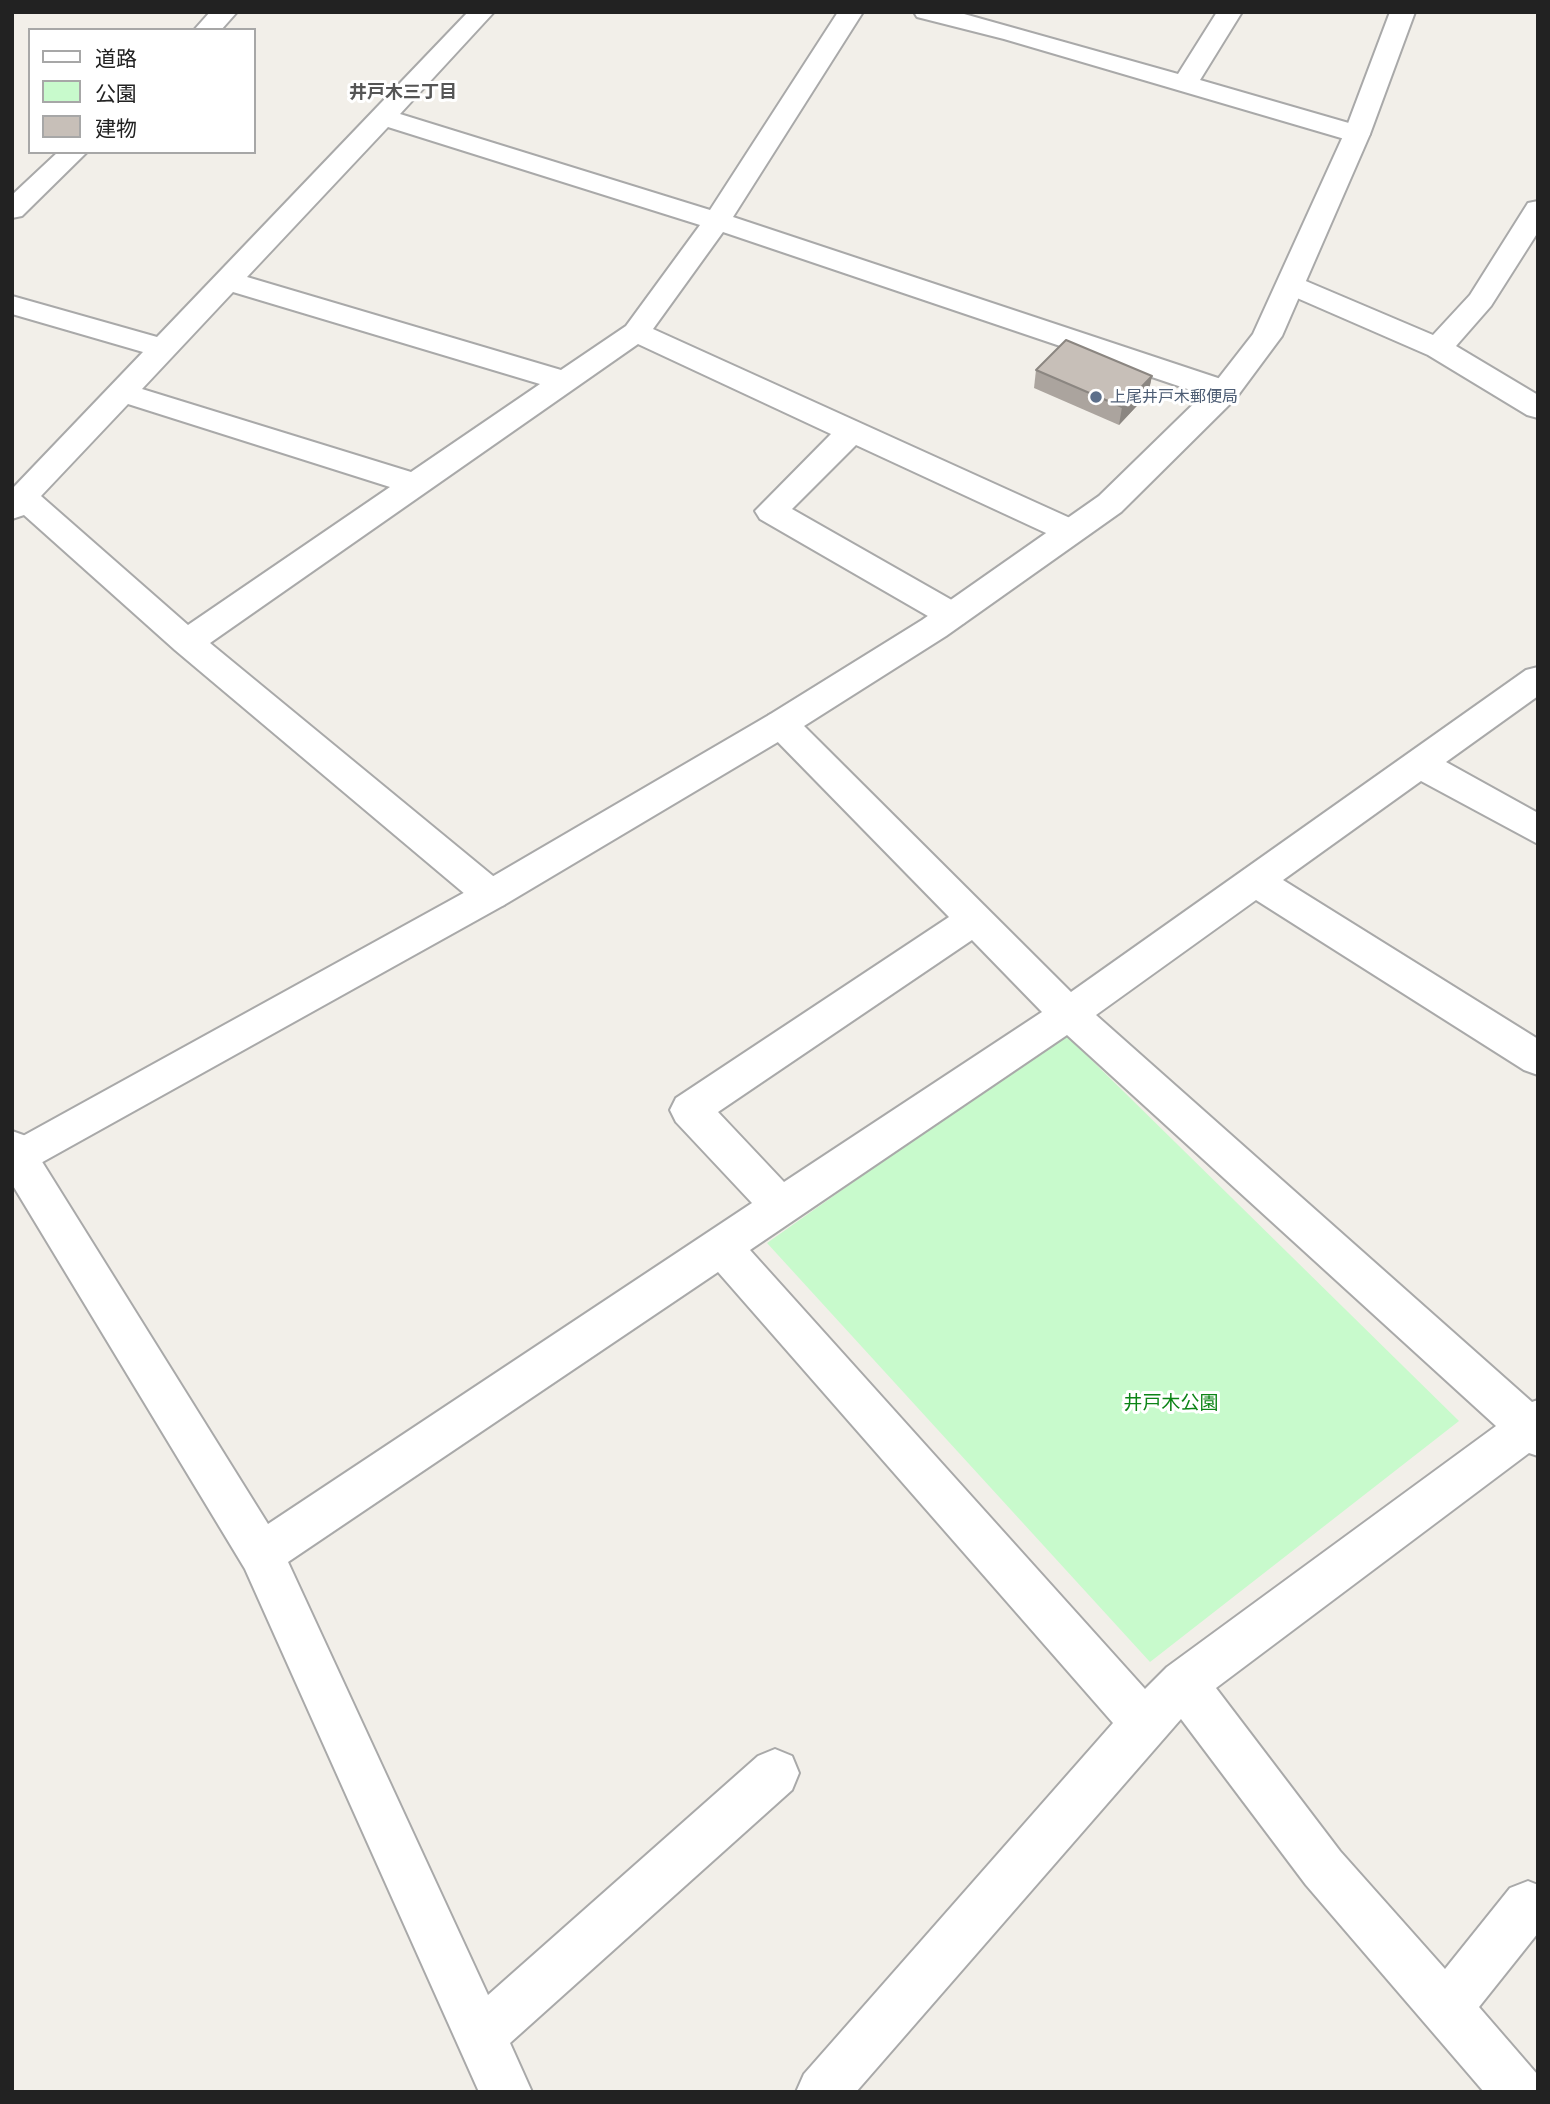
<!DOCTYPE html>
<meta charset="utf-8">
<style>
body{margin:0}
#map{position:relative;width:1550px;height:2104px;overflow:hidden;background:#f2efe9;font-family:Cabin,"Noto Sans JP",sans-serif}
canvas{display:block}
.frame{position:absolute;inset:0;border:14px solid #222;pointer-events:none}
.legend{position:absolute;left:28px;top:28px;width:228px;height:126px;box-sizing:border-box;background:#fff;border:2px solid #a7a7a7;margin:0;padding:9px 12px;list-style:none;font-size:21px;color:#222}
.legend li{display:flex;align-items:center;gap:14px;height:35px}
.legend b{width:35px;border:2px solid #a7a7a7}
</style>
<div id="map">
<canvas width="1550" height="2104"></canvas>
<div class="frame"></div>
<ul class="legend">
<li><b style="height:9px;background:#fff"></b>道路</li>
<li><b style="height:19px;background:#c8facc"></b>公園</li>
<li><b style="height:19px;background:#c7bfb8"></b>建物</li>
</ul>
</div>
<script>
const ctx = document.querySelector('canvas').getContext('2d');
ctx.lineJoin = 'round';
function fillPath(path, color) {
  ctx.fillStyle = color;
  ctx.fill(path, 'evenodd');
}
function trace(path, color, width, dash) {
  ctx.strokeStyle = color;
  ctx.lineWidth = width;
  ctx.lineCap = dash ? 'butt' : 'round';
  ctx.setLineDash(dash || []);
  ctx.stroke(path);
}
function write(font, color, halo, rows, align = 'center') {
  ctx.font = font + ' Cabin,"Noto Sans JP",sans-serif';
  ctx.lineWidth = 6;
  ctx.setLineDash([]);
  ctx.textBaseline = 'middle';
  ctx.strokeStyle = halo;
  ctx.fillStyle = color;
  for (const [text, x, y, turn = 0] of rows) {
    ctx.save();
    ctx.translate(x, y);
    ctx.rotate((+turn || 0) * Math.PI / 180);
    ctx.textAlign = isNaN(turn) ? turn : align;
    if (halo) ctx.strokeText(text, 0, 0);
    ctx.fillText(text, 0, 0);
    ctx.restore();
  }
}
const park = new Path2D(`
 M 1064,1033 L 1459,1421 L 1150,1662 L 767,1243 Z`);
const minor = new Path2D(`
 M 210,12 L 237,12 L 221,30 L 194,30 Z
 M 468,12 L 494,12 L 400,114 L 710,210 L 838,12 L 863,12 L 733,217 L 1236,384 L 1240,391 L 1236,398 L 1225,401 L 1214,398 L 723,232 L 653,329 L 1081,523 L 1086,531 L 1081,539 L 1070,542 L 1059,539 L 856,445 L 792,509 L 964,607 L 968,615 L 964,623 L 952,627 L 940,623 L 760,519 L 755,511 L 831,434 L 638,344 L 210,643 L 504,885 L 509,895 L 504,905 L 491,909 L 478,905 L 175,650 L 24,515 L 12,519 L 12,489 L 143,352 L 12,314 L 12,296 L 157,337 ZM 388,127 L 700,225 L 626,326 L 561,370 L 247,277 ZM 233,292 L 540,384 L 411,472 L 142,389 ZM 128,404 L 390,487 L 188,625 L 41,496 Z
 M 914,12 L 957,12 L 1178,74 L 1217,12 L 1242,12 L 1200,80 L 1366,128 L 1370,134 L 1366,140 L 1348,140 L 1004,39 L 917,17 Z
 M 58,152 L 87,152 L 22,216 L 12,218 L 12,195 Z
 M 1538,201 L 1538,232 L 1491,306 L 1456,346 L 1538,395 L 1538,418 L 1527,415 L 1428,355 L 1281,291 L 1277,285 L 1281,279 L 1291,276 L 1301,279 L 1433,335 L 1470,295 L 1528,203 Z
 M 1538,667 L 1538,696 L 1446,762 L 1538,813 L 1538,844 L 1421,781 L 1283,880 L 1538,1039 L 1538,1075 L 1524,1070 L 1256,900 L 1096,1015 L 1532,1402 L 1538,1400 L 1538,1456 L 1529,1453 L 1216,1688 L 1340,1851 L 1445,1969 L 1510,1888 L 1528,1881 L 1538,1885 L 1538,1933 L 1479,2007 L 1537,2074 L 1538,2092 L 1484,2092 L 1306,1885 L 1181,1719 L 856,2092 L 796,2092 L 804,2074 L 1113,1723 L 718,1272 L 288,1562 L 488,1995 L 758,1756 L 775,1749 L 792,1756 L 799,1773 L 792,1790 L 510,2043 L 532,2092 L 479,2092 L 245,1569 L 12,1184 L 12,1131 L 26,1136 L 268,1524 L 752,1203 L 676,1122 L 670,1110 L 676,1098 L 949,917 L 769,733 L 764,724 L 769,715 L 781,711 L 793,715 L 1071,992 L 1526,670 ZM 972,940 L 1042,1012 L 784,1182 L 718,1112 ZM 1067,1035 L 1496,1426 L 1167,1667 L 1145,1689 L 750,1250 Z`);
const tertiary = new Path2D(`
 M 1390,12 L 1415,12 L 1370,134 L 1282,336 L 1236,398 L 1121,512 L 946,636 L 793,733 L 504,905 L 12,1179 L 12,1142 L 478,885 L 769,715 L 922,620 L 1099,496 L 1214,384 L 1253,334 L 1344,134 Z`);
const wall = new Path2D(`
 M 1036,370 L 1152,376 L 1148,394 L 1119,425 L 1034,388 Z`);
const shadedWall = new Path2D(`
 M 1152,376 L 1148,394 L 1119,425 L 1122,407 Z`);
const building = new Path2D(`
 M 1066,340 L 1152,376 L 1122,407 L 1036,370 Z`);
const markers = [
 [1096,397,7,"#5c6f8a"]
];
const farServicenames = [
 ["上尾井戸木郵便局",1110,397]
];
const farNeighbourhoodnames = [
 ["井戸木三丁目",403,93]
];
const parkNames = [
 ["井戸木公園",1171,1403]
];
fillPath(park, '#c8facc');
trace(minor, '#a9a9a9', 4);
trace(tertiary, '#a9a9a9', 4);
fillPath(minor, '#fff');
fillPath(tertiary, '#fff');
fillPath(wall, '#aba49e');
fillPath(shadedWall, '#8b8681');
fillPath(building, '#c7bfb8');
trace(building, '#8b8681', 2);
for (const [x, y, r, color] of markers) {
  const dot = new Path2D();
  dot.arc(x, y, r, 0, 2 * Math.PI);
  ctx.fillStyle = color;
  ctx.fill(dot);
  trace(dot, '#fff', 2.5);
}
write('16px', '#4e5e75', '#fff', farServicenames, 'left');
write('bold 18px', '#555', '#fff', farNeighbourhoodnames);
write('19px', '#0c8416', '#fff', parkNames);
</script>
